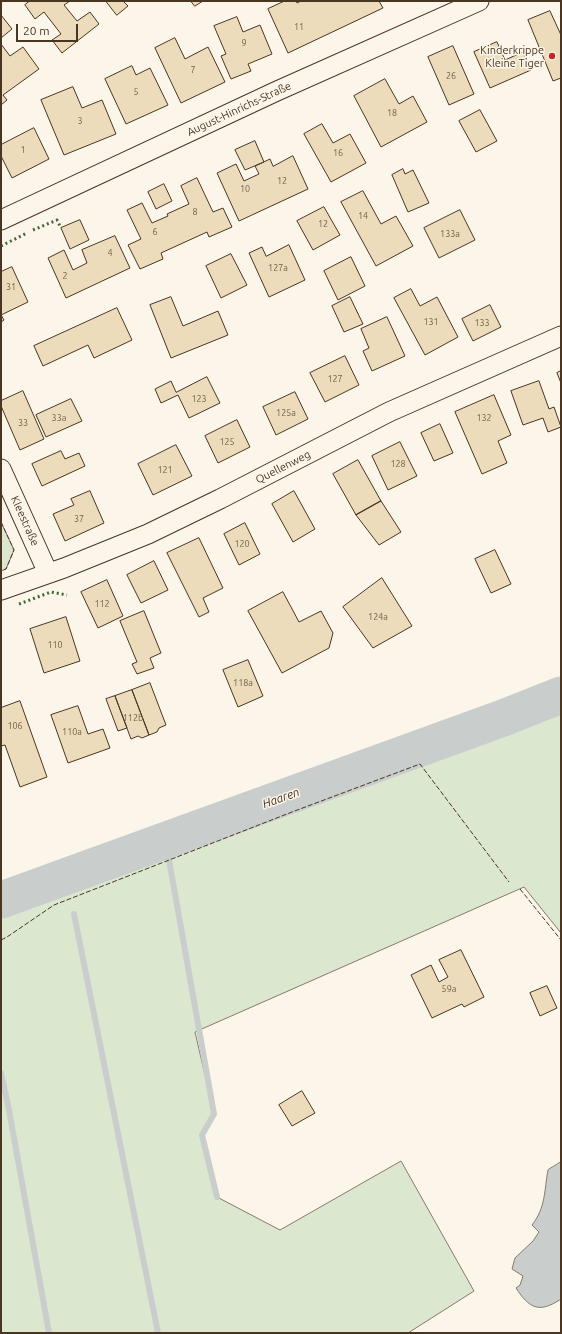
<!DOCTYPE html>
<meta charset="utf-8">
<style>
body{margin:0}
#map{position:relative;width:562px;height:1334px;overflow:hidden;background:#fbf6e9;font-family:Ubuntu,sans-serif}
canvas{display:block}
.frame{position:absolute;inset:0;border:2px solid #4a3520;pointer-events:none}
.scale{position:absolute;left:16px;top:24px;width:62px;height:18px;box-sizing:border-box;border:2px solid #4a3520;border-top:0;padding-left:5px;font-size:12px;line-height:14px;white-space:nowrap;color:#4a3520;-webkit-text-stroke:3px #fbf6e9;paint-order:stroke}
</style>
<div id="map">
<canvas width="562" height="1334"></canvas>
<div class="frame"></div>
<div class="scale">20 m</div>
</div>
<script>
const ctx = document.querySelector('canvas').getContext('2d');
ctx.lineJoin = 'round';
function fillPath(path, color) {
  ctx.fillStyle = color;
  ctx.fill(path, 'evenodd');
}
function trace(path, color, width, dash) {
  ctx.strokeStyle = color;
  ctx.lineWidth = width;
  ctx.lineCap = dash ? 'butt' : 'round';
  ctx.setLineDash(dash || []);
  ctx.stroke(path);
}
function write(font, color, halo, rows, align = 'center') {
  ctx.font = font + ' Ubuntu,sans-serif';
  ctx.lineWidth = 3;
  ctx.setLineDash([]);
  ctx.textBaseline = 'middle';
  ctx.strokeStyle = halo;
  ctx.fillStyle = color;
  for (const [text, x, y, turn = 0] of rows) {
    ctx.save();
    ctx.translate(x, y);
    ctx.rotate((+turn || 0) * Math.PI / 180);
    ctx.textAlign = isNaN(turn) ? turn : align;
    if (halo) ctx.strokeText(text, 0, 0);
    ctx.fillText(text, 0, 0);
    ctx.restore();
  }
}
const green = new Path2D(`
 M 1,522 L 14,550 L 6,569 L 1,571 Z
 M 561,692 L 561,933 L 524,887 L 195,1032 L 214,1114 L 202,1135 L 217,1197 L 280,1230 L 401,1161 L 474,1291 L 408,1333 L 1,1333 L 1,900 Z`);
const water = new Path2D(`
 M 561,1162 L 561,1299 C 539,1314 529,1308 516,1288 L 520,1285 L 523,1276 L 512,1269 L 515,1258 L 533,1241 L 539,1232 L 532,1225 C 546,1207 544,1191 548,1170 Z`);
const stream = new Path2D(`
 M 169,860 L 214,1114 L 202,1135 L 217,1197
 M 74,914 L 158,1333
 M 1,1073 L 9,1110 L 49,1333`);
const river = new Path2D(`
 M 1,900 L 503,718 L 561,695`);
const building = new Path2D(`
 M 30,1 L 70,1 L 64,5 L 77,21 L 90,12 L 99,24 L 62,53 L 52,40 L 61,34 L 44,12 L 35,19 L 25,5 Z
 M 106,1 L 123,1 L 128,6 L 117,15 Z
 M 191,1 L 203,1 L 195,6 Z
 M 285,1 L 296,1 L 297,3 L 301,1 L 379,1 L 383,8 L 288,53 L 268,9 Z
 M 550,11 L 561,35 L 561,78 L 553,81 L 528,20 Z
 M 1,15 L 12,29 L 1,38 Z
 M 237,17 L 243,32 L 260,25 L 272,54 L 248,64 L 251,71 L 231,79 L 221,56 L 226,54 L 214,26 Z
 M 175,38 L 185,59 L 208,47 L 225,82 L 181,103 L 155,48 Z
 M 497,42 L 505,60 L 523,52 L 531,70 L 490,88 L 474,52 Z
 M 1,44 L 10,56 L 23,47 L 39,69 L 3,95 L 7,100 L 1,105 Z
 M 453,46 L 474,94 L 449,105 L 428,57 Z
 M 132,66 L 136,75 L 150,68 L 168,105 L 126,124 L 105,79 Z
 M 385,79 L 399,104 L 413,96 L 427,122 L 381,147 L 354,96 Z
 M 73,87 L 82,108 L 102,100 L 116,134 L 64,155 L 41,100 Z
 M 480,110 L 497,141 L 476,152 L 459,121 Z
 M 322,124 L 333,143 L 350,134 L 366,163 L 331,182 L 304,134 Z
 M 34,128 L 49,159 L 12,178 L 1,156 L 1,145 Z
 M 255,141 L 264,162 L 245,170 L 235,150 Z
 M 293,156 L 308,189 L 239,221 L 217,173 L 236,164 L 244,181 L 259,174 L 255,166 L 270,159 L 273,166 Z
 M 403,169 L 405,174 L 413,170 L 429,203 L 408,212 L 392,175 Z
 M 197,178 L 213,212 L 223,208 L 232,227 L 209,237 L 207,232 L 161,253 L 163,259 L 140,269 L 128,245 L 141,239 L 127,210 L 142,203 L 152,223 L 168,216 L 167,214 L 189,204 L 181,186 Z
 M 164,184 L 172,201 L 156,209 L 148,192 Z
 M 363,191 L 381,224 L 396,216 L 413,246 L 376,266 L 341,202 Z
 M 324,207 L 340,235 L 313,250 L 297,221 Z
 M 460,210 L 475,240 L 439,258 L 424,228 Z
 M 80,220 L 89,240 L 70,249 L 61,228 Z
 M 115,236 L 130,268 L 66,298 L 48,258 L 64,250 L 73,270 L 87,263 L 82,250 Z
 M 289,245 L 305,280 L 269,297 L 249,253 L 262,247 L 266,256 Z
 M 231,254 L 247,285 L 221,298 L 206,266 Z
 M 351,257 L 365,286 L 338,300 L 324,271 Z
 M 12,267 L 28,302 L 1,315 L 4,320 L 1,322 L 1,272 Z
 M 411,289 L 420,306 L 437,297 L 458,337 L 425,355 L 394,298 Z
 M 171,297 L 183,326 L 218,311 L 228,335 L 171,358 L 150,305 Z
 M 350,297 L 363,324 L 344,332 L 332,306 Z
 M 490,305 L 501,327 L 473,341 L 462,319 Z
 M 117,308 L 132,340 L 94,358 L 88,345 L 43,366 L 34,346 Z
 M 387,317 L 405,356 L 372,371 L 363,351 L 369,348 L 361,329 Z
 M 345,356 L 359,385 L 325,402 L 310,373 Z
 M 561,371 L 561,383 L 557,373 Z
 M 207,377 L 220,403 L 189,418 L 178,395 L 161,403 L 155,389 L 171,381 L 176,392 Z
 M 539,381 L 549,409 L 554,407 L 561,427 L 548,432 L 543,418 L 523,425 L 511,391 Z
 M 23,391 L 44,439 L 20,450 L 1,406 L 1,401 Z
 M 295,392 L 308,419 L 276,435 L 263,407 Z
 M 494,395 L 511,435 L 498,441 L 507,463 L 482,474 L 455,412 Z
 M 71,399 L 82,421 L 46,437 L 36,415 Z
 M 237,420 L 250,447 L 218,463 L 205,436 Z
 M 440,424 L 453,453 L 434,461 L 421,433 Z
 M 400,442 L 417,476 L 388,490 L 372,456 Z
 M 176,445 L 192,476 L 153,495 L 138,464 Z
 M 61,451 L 65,459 L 79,453 L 85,466 L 42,486 L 32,464 Z
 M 358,460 L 381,501 L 356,515 L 333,474 Z
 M 90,491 L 104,523 L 65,541 L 53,514 L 74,505 L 71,499 Z
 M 294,491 L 315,529 L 293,542 L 272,504 Z
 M 381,501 L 401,532 L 379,545 L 356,515 Z
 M 245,523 L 260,554 L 239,565 L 224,534 Z
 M 199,538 L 223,588 L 203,598 L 209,612 L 199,617 L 167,553 Z
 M 495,550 L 511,584 L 491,593 L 475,559 Z
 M 154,561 L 168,590 L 141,603 L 127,575 Z
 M 382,578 L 412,626 L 373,648 L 343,607 Z
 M 107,580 L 123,616 L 98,628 L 81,592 Z
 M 283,592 L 299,622 L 321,611 L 333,633 L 329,648 L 282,673 L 248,611 Z
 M 144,611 L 161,653 L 150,658 L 154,668 L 137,674 L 132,664 L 137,662 L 120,621 Z
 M 66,617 L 80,661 L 44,673 L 30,629 Z
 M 248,660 L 263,696 L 238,707 L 223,670 Z
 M 150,683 L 166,725 L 159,728 L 157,732 L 149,735 L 132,690 Z
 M 132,690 L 149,735 L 142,738 L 138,736 L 131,739 L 115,696 Z
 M 115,696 L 127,728 L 118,731 L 106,699 Z
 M 20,701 L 47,777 L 20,787 L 5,745 L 1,746 L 1,708 Z
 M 78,706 L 88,734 L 103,729 L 110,748 L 68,763 L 51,715 Z
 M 461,950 L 484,997 L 464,1007 L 462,1004 L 432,1018 L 411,975 L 431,965 L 439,982 L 448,977 L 439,960 Z
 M 547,986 L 557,1008 L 540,1016 L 530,993 Z
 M 302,1091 L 315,1113 L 292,1126 L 279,1105 Z`);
const minor = new Path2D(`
 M 1,220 L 277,91 L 479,1
 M 1,469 L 48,573
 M 1,590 L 64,568 L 148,534 L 220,499 L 389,412 L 561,336`);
const hedge = new Path2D(`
 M 33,230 L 57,220 L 61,228
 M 1,246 L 27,233
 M 19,604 L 51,592 L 67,595`);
const fence = new Path2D(`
 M 1,522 L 14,550 L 6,569 L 1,571
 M 520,889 L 561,940
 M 1,940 L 7,937 L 54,905 L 292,812 L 420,764 L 509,882`);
const markers = [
 [552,56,4,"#c62828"]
];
const numberNames = [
 ["11",299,27],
 ["9",244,43],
 ["7",193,70],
 ["26",451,76],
 ["5",136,92],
 ["18",392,113],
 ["3",80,121],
 ["1",23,150],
 ["16",338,153],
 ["12",282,181],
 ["10",245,189],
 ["8",195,212],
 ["14",363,216],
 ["12",323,224],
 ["6",155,232],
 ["133a",450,234],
 ["4",110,253],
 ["127a",278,268],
 ["2",65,276],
 ["31",11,287],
 ["131",431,322],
 ["133",482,323],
 ["127",335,379],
 ["123",199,399],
 ["125a",286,413],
 ["33a",59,418],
 ["132",484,418],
 ["33",23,423],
 ["125",227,442],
 ["128",398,464],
 ["121",165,470],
 ["37",79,519],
 ["120",242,544],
 ["112",102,604],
 ["124a",378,617],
 ["110",55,645],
 ["118a",243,683],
 ["112b",133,718],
 ["106",15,726],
 ["110a",72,732],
 ["59a",449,989]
];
const poiNames = [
 ["Kinderkrippe",544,50],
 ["Kleine Tiger",544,63]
];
const streetNames = [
 ["August-Hinrichs-Straße",239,109,-25],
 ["Quellenweg",283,467,-27],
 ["Kleestraße",25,521,66]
];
const waterNames = [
 ["Haaren",281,798,-20]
];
fillPath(green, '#dce7d0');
trace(green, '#887966', 1);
fillPath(water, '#c9cecd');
trace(water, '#887966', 1);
trace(stream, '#c9cecd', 6);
trace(river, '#c9cecd', 37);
fillPath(building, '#ecdcbc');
trace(building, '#4a3520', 1);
trace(minor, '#4a3520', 21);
trace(minor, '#fbf6e9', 19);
trace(hedge, '#436837', 3, [2, 3]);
trace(fence, '#4a3520', 1, [5, 2]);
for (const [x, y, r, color] of markers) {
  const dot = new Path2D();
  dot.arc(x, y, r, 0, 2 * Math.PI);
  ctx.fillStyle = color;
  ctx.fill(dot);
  trace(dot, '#fbf6e9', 1.5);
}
write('9px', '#725f47', null, numberNames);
write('11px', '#4a3520', '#fbf6e9', poiNames, 'right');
write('11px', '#4a3520', '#fbf6e9', streetNames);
write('italic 12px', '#4a3520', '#fbf6e9', waterNames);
</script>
